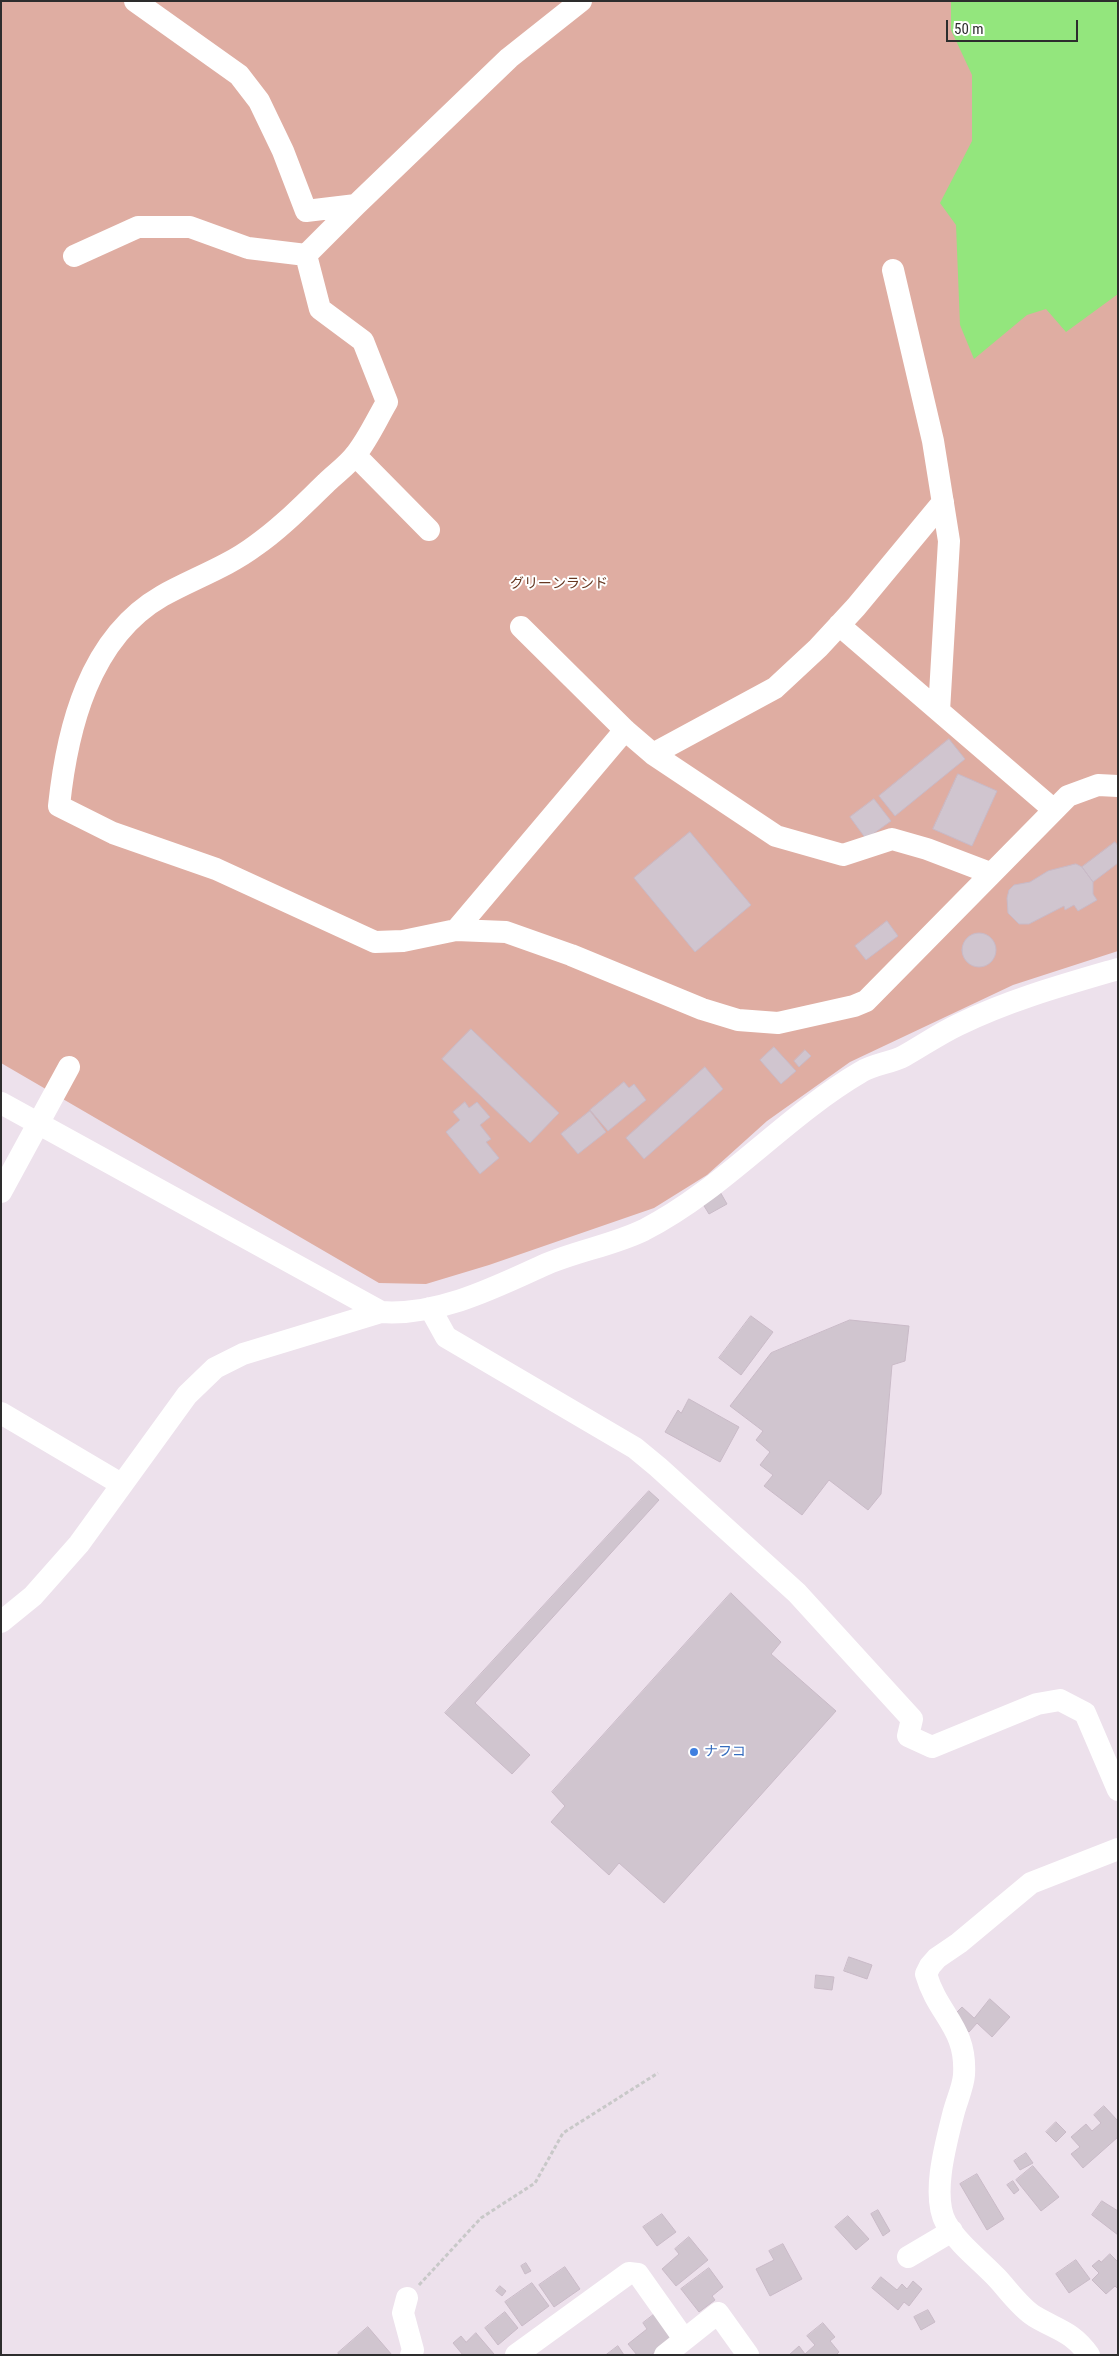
<!DOCTYPE html>
<meta charset="utf-8">
<style>
body{margin:0}
#map{position:relative;width:1119px;height:2356px;overflow:hidden;background:#ede1ec;font-family:"Roboto Condensed",sans-serif}
canvas{display:block}
.frame{position:absolute;inset:0;border:2px solid #2d2d2d;pointer-events:none}
.scale{position:absolute;left:946px;top:20px;width:132px;height:22px;box-sizing:border-box;border:2px solid #2d2d2d;border-top:0;padding-left:6px;font-size:15px;line-height:18px;white-space:nowrap;color:#2d2d2d;-webkit-text-stroke:4px #fff;paint-order:stroke}
</style>
<div id="map">
<canvas width="1119" height="2356"></canvas>
<div class="frame"></div>
<div class="scale">50 m</div>
</div>
<script>
const ctx = document.querySelector('canvas').getContext('2d');
ctx.lineJoin = 'round';
function fillPath(path, color) {
  ctx.fillStyle = color;
  ctx.fill(path, 'evenodd');
}
function trace(path, color, width, dash) {
  ctx.strokeStyle = color;
  ctx.lineWidth = width;
  ctx.lineCap = dash ? 'butt' : 'round';
  ctx.setLineDash(dash || []);
  ctx.stroke(path);
}
function write(font, color, halo, rows, align = 'center') {
  ctx.font = font + ' "Roboto Condensed","Noto Sans JP",sans-serif';
  ctx.lineWidth = 4;
  ctx.setLineDash([]);
  ctx.textBaseline = 'middle';
  ctx.strokeStyle = halo;
  ctx.fillStyle = color;
  for (const [text, x, y, turn = 0] of rows) {
    ctx.save();
    ctx.translate(x, y);
    ctx.rotate((+turn || 0) * Math.PI / 180);
    ctx.textAlign = isNaN(turn) ? turn : align;
    if (halo) ctx.strokeText(text, 0, 0);
    ctx.fillText(text, 0, 0);
    ctx.restore();
  }
}
const green = new Path2D(`
 M 1,1 L 1118,1 L 1118,951 L 1013,985 L 850,1062 L 767,1121 L 707,1175 L 654,1208 L 489,1265 L 426,1284 L 379,1283 L 1,1063 Z`);
const water = new Path2D(`
 M 951,1 L 1118,1 L 1118,294 L 1066,332 L 1046,309 L 1027,315 L 974,359 L 960,325 L 956,225 L 940,203 L 972,141 L 972,75 L 951,30 Z`);
const building = new Path2D(`
 M 949,739 L 965,759 L 895,816 L 879,796 Z
 M 958,774 L 997,791 L 972,846 L 933,829 Z
 M 874,799 L 891,821 L 866,839 L 850,817 Z
 M 690,832 L 751,905 L 695,952 L 634,878 Z
 M 1115,842 L 1118,846 L 1118,863 L 1093,882 L 1082,867 Z
 M 1076,864 L 1082,867 L 1093,882 L 1093,894 L 1097,900 L 1078,911 L 1074,905 L 1065,910 L 1064,906 L 1029,924 L 1019,924 L 1008,913 L 1007,898 L 1009,890 L 1014,885 L 1030,882 L 1048,871 Z
 M 887,921 L 898,936 L 866,960 L 855,946 Z
 M962 950a17 17 0 1 1 34 0a17 17 0 1 1-34 0Z
 M 471,1029 L 559,1113 L 530,1143 L 442,1059 Z
 M 774,1047 L 796,1071 L 781,1084 L 760,1060 Z
 M 805,1050 L 811,1056 L 799,1067 L 794,1061 Z
 M 705,1067 L 723,1089 L 644,1159 L 626,1138 Z
 M 624,1082 L 629,1088 L 634,1084 L 646,1100 L 608,1131 L 590,1110 Z
 M 465,1102 L 469,1108 L 477,1102 L 490,1117 L 480,1125 L 491,1139 L 486,1142 L 499,1158 L 480,1174 L 446,1132 L 460,1120 L 453,1112 Z
 M 590,1111 L 606,1132 L 578,1154 L 561,1134 Z
 M 719,1190 L 727,1204 L 709,1214 L 701,1201 Z
 M 751,1316 L 773,1332 L 741,1375 L 719,1358 Z
 M 850,1320 L 909,1326 L 905,1361 L 892,1365 L 881,1494 L 868,1510 L 829,1480 L 802,1515 L 764,1486 L 773,1475 L 760,1465 L 770,1452 L 756,1440 L 763,1431 L 730,1406 L 771,1353 Z
 M 689,1399 L 739,1427 L 720,1462 L 665,1432 L 678,1410 L 681,1413 Z
 M 649,1491 L 659,1500 L 475,1703 L 530,1755 L 512,1774 L 445,1713 Z
 M 731,1593 L 781,1642 L 771,1654 L 836,1711 L 664,1903 L 619,1863 L 609,1875 L 551,1822 L 565,1806 L 552,1792 Z
 M 849,1957 L 872,1965 L 867,1979 L 844,1971 Z
 M 816,1975 L 834,1977 L 832,1990 L 815,1988 Z
 M 990,1999 L 1010,2017 L 992,2037 L 977,2023 L 969,2032 L 952,2017 L 962,2007 L 974,2018 Z
 M 1104,2106 L 1118,2121 L 1118,2137 L 1083,2168 L 1071,2154 L 1080,2147 L 1071,2137 L 1086,2124 L 1092,2131 L 1101,2123 L 1094,2115 Z
 M 1056,2122 L 1066,2132 L 1056,2142 L 1046,2132 Z
 M 1026,2153 L 1033,2163 L 1020,2170 L 1014,2161 Z
 M 1033,2166 L 1059,2197 L 1041,2211 L 1016,2180 Z
 M 977,2174 L 1004,2219 L 987,2230 L 960,2184 Z
 M 1013,2181 L 1019,2190 L 1014,2194 L 1007,2185 Z
 M 1102,2201 L 1118,2211 L 1118,2235 L 1092,2215 Z
 M 878,2210 L 890,2231 L 883,2236 L 871,2214 Z
 M 662,2214 L 676,2232 L 657,2246 L 643,2227 Z
 M 848,2216 L 869,2239 L 856,2250 L 835,2227 Z
 M 689,2237 L 708,2260 L 676,2286 L 662,2269 L 679,2254 L 675,2249 Z
 M 783,2244 L 802,2279 L 770,2296 L 756,2269 L 774,2260 L 769,2251 Z
 M 1110,2254 L 1118,2262 L 1118,2289 L 1115,2286 L 1106,2294 L 1092,2280 L 1099,2273 L 1092,2266 L 1099,2260 L 1101,2262 Z
 M 1076,2260 L 1090,2279 L 1069,2293 L 1056,2274 Z
 M 526,2263 L 531,2271 L 525,2274 L 521,2266 Z
 M 565,2267 L 580,2289 L 554,2307 L 539,2285 Z
 M 709,2268 L 723,2287 L 712,2296 L 715,2300 L 699,2312 L 681,2289 Z
 M 881,2277 L 897,2290 L 902,2284 L 907,2289 L 913,2281 L 922,2289 L 909,2306 L 904,2302 L 898,2310 L 872,2288 Z
 M 532,2283 L 549,2306 L 522,2326 L 505,2302 Z
 M 500,2286 L 506,2291 L 502,2296 L 496,2291 Z
 M 928,2310 L 935,2322 L 921,2330 L 914,2317 Z
 M 505,2312 L 518,2328 L 498,2345 L 485,2328 Z
 M 656,2313 L 675,2336 L 651,2355 L 637,2355 L 628,2344 L 647,2329 L 643,2323 Z
 M 823,2323 L 835,2337 L 830,2341 L 839,2352 L 836,2355 L 789,2355 L 799,2346 L 805,2354 L 815,2345 L 807,2336 Z
 M 368,2327 L 392,2355 L 339,2355 L 338,2353 Z
 M 476,2333 L 494,2354 L 492,2355 L 463,2355 L 453,2343 L 461,2336 L 466,2342 Z
 M 618,2346 L 624,2355 L 606,2355 Z`);
const path = new Path2D(`
 M 419,2285 L 481,2218 L 535,2183 L 563,2133 L 658,2073`);
const minor = new Path2D(`
 M 135,1 L 239,75 L 259,101 L 283,151 L 306,211 L 356,205
 M 306,255 L 320,309 L 363,341 L 387,402 C 377,419 368,439 356,454 C 348,465 335,474 326,483 C 303,505 281,528 255,546 C 227,567 192,579 162,596 C 89,638 67,729 59,806 L 113,833 L 216,869 L 375,942 L 403,941 L 456,930 L 506,932 L 571,955 L 702,1009 L 738,1020 L 778,1023 L 854,1006 L 866,1001 L 1068,796 L 1098,785 L 1118,786
 M 306,255 L 356,205 L 509,58 L 581,1
 M 74,256 L 138,227 L 190,227 L 248,248 L 306,255
 M 893,270 L 933,441 L 949,541 L 939,711
 M 355,455 L 429,530
 M 839,625 L 1054,810
 M 521,627 L 625,730 L 653,754 L 776,836 L 843,855 L 892,839 L 927,849 L 990,873
 M 653,754 L 775,688 L 818,648 L 856,607 L 943,502
 M 456,930 L 625,730
 M 1,1103 L 381,1312 C 437,1316 492,1289 542,1266 C 575,1251 611,1246 644,1230 C 724,1189 784,1117 861,1072 C 874,1064 891,1063 904,1056 C 922,1046 939,1034 958,1025 C 1009,1000 1063,985 1118,969
 M 1,1192 L 69,1067
 M 430,1308 L 446,1337 L 635,1448 L 658,1467 L 797,1593 L 912,1719 L 908,1736 L 932,1747 L 1037,1704 L 1060,1700 L 1085,1713 L 1118,1790
 M 1,1413 L 121,1484
 M 1,1622 L 33,1596 L 79,1544 L 187,1395 L 215,1368 L 243,1354 L 381,1312
 M 908,2257 L 952,2231
 M 407,2298 L 403,2313 L 413,2350 L 411,2355
 M 516,2355 L 629,2273 L 638,2274 L 684,2339
 M 665,2355 L 718,2313 L 748,2355
 M 1089,2355 C 1072,2331 1057,2330 1034,2316 C 1020,2307 1009,2291 997,2278 C 980,2260 959,2245 946,2223 C 931,2196 946,2143 953,2115 C 956,2102 963,2088 964,2075 C 967,2027 938,2016 926,1974 L 930,1966 L 937,1958 L 959,1943 L 1031,1883 L 1118,1849`);
const markers = [
 [694,1752,5,"#3f7fe0"]
];
const parkNames = [
 ["グリーンランド",559,584]
];
const shopNames = [
 ["ナフコ",704,1752]
];
fillPath(green, '#dfada2');
fillPath(water, '#93e67d');
fillPath(building, '#d0c5cf');
trace(building, '#c9bac7', 1);
trace(path, '#c8c8c8', 3, [4, 2.5]);
trace(minor, '#fff', 22);
for (const [x, y, r, color] of markers) {
  const dot = new Path2D();
  dot.arc(x, y, r, 0, 2 * Math.PI);
  ctx.fillStyle = color;
  ctx.fill(dot);
  trace(dot, '#fff', 2);
}
write('14px', '#663721', '#fff', parkNames);
write('14px', '#366cbe', '#fff', shopNames, 'left');
</script>
